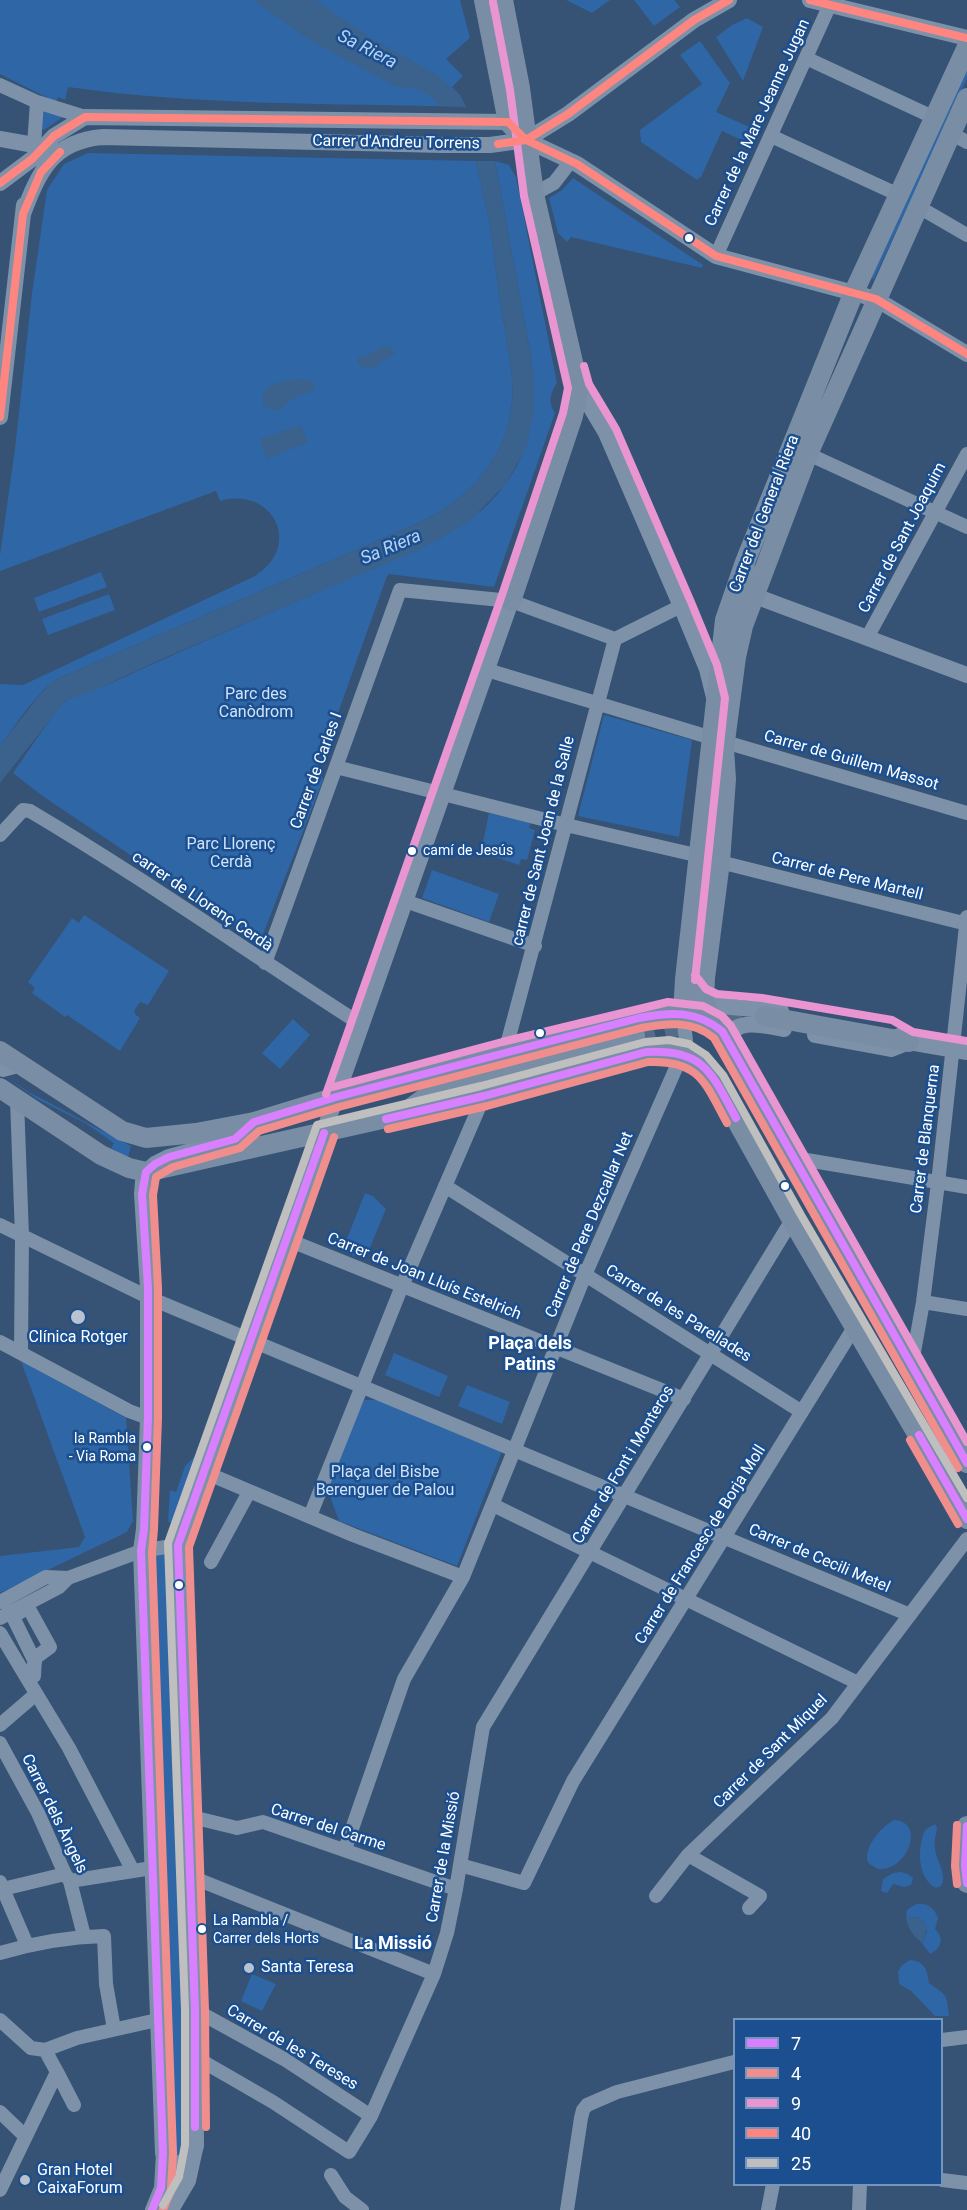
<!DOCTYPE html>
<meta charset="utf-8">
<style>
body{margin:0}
#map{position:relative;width:967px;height:2210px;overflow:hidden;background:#365274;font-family:Roboto,sans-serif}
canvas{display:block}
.legend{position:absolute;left:733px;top:2018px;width:210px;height:168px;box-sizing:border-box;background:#1b4f8f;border:2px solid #7695bc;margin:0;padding:8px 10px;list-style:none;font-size:18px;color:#fff}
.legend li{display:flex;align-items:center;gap:12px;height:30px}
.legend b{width:30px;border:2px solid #7695bc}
</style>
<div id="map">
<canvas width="967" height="2210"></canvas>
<ul class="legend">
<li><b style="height:8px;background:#d880ff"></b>7</li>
<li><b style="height:8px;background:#f08e8e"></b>4</li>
<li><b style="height:8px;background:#e995d2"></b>9</li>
<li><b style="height:8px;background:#ff8580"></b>40</li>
<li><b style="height:8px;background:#bfbfbf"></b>25</li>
</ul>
</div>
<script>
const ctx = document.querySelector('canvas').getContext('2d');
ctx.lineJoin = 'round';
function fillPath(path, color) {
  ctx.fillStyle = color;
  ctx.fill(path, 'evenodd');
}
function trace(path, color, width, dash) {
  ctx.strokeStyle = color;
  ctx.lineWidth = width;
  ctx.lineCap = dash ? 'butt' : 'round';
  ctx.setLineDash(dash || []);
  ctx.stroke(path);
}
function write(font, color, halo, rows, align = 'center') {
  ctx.font = font + ' Roboto,sans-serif';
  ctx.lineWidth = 5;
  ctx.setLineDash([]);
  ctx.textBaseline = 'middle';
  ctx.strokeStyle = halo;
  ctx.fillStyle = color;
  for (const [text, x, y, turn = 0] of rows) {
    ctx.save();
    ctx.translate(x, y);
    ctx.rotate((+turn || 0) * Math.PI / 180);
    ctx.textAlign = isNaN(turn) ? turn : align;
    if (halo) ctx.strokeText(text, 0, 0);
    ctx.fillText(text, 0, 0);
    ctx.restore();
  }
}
const green = new Path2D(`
 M 0,0 L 460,0 L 470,38 L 446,59 L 463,76 L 452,87 L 460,95 L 466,107 C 333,103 200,106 68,87 L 65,100 L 58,97 L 56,102 L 0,74 Z
 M 566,0 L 610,0 L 592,13 Z
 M 634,0 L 674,0 L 680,7 L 654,26 Z
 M 747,18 L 763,27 L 743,81 L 716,37 L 732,25 Z
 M 700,41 L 730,83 L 716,112 L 758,131 L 751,144 L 722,131 L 701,177 L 697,180 L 641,142 L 640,130 L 702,84 L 680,55 Z
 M 962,70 L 967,72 L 967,79 L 874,279 L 868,277 Z
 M 43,110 L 66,115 L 44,130 L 41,129 Z
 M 88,153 L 476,161 C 479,179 484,197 488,215 C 494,245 496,276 501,306 C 505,330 510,354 512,379 C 517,444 479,493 423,521 L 57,679 C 34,695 17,724 0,746 L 0,684 L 23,685 L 255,576 C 304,545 272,486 220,501 L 216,491 L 0,571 L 0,555 L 15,449 L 32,293 L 47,190 L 64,164 Z
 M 495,161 L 509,165 L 516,177 L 557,383 C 550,393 548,403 555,413 L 494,587 L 389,574 L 387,576 L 318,769 L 323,780 L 260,942 L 41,795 L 13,773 C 22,761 59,704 67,700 C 82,692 102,688 118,680 C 197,643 279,610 359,574 C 412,550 468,534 504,486 C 534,447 536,404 531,357 Z
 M 573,178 L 703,265 L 702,268 L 571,237 L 567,242 L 558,233 L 549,198 L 562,190 Z
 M 101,572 L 107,587 L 39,612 L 34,598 Z
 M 109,594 L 115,610 L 48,635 L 42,619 Z
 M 604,715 L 692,740 L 679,837 L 578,816 Z
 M 489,813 L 531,823 L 529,828 L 535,830 L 527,860 L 521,859 L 519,865 L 481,852 Z
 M 432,870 L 499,894 L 489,922 L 422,898 Z
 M 84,915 L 169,971 L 148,1005 L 140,1002 L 134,1011 L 136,1015 L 140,1018 L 120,1051 L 67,1015 L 65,1017 L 32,993 L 35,988 L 28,982 L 72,918 L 79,923 Z
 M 293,1019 L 310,1035 L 280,1069 L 262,1053 Z
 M 0,1073 L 29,1092 L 131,1146 L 128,1158 L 111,1148 L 114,1143 L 85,1123 L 37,1099 Z
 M 365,1193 L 373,1196 L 386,1209 L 365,1260 L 342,1251 Z
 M 394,1353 L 448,1376 L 439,1397 L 385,1375 Z
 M 21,1361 L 126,1418 L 133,1521 L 127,1532 L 0,1593 L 0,1556 L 79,1547 L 85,1537 Z
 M 467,1385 L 510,1402 L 502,1424 L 458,1406 Z
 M 364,1400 L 379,1400 L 502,1451 L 457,1566 L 339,1521 L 327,1488 Z
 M 198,1453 L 176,1522 L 168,1522 L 170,1490 L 176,1492 L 185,1466 Z
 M 175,1550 L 181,1703 L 190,2154 L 170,2157 L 145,1556 Z
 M 894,1820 C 926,1821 908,1872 878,1869 L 868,1863 C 863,1847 881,1827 894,1820 Z
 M 935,1824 L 937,1828 C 936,1835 934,1841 935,1848 C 936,1861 948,1874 941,1886 L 936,1888 C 917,1878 917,1848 925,1830 Z
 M 901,1872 L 908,1874 L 913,1878 L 911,1885 L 904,1887 L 893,1884 L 887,1893 L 881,1891 L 883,1879 L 893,1873 Z
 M 916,1904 C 927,1903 934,1907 938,1918 L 935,1929 C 945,1938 941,1949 930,1954 L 922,1943 L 927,1931 L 924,1922 L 917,1917 L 906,1918 L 907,1910 Z
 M 910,1960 C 925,1961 927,1970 929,1983 C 946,1996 947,1992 949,2016 L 935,2016 L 911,1991 L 899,1984 L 898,1971 L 902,1965 Z
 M 252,1974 L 276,1984 L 262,2011 L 241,2001 Z`);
const water = new Path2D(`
 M 253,0 L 315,0 L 369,37 L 437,75 L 460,95 L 466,107 L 439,106 C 429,91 414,86 397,87 L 313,42 Z
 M 476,161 L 495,161 L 531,357 L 534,386 L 534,411 L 526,448 L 506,484 L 470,521 L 422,548 L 162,659 L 93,691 L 65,701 L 0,783 L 0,746 L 37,698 L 49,685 L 57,679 L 423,521 C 479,493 517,444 512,379 C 510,354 505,330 501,306 C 496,276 494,245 488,215 C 484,197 479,179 476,161 Z
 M 382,346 L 390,347 L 395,352 C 391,360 381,359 376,367 L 371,368 L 360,366 L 357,361 L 359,356 L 365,357 Z
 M 297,379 L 309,380 L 315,385 L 312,391 C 307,394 303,394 298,396 C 282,403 282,420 263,404 C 259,383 282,382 297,379 Z
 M 301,425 L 308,442 L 267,459 L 260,439 Z
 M 917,1917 L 924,1922 L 927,1928 L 922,1943 C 913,1936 908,1929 906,1918 Z`);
const secondaryTunnel = new Path2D(`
 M 635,1036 L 729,1014 L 753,1015`);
const minor = new Path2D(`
 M 806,58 L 935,118
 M 0,85 L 37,102 L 85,117
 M 950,133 L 967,142
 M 771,136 L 899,195
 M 34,145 L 37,102
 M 534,194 L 554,183 L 571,161
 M 917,206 L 967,235
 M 716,256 L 832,0
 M 808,454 L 967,527
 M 867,638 L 967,454
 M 615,639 L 681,606
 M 487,670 L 712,738
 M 725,742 L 967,813
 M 336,767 L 566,825 L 700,856
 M 0,835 L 23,810 L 30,811 C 143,878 251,954 362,1025
 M 720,862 L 967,924
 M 405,901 L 535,946
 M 265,963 L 400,590 L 511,601 L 615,639
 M 505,1052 L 615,639
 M 0,1068 L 3,1070 L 22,1065
 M 17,1100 L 22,1236 L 21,1352
 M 795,1158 L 967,1187
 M 445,1186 L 802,1412
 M 0,1225 L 152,1299 L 910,1615
 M 286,1239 L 684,1399
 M 923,1302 L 967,1309
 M 0,1342 L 129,1411 L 148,1418
 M 912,1363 L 923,1302 L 938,1183 L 967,917
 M 204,1472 L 353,1535 L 463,1577
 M 493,1505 L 858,1683
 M 310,1516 L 402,1286 L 484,1096
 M 211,1562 L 249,1492
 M 0,1602 L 46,1577 L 68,1578
 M 16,1610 L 14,1619 L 35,1662 L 28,1680 L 69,1748 L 133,1871
 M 0,1618 L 59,1587 L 68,1578 L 141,1551 L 178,1545
 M 0,1633 L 28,1680 L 34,1676 L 35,1658 L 50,1647 L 28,1607 L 19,1613
 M 0,1725 L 36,1694
 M 0,1743 L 38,1813 L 65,1874 L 70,1881 L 84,1936
 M 188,1816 L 237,1828 L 263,1822 L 456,1889
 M 345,1849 L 404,1679 L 463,1577 L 585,1275 L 683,1052 L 686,1041 L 683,1013
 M 688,1855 L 760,1896 L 749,1908
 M 460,1865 L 524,1883 L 573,1781 L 855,1326
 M 189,1876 L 434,1974
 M 70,1881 L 152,1868
 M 0,1882 L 27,1945
 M 3,1889 L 65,1874
 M 656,1896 L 688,1855 L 832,1718 L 967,1539
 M 0,1953 C 34,1943 69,1937 104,1936 L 106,1984 L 114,2029
 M 195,2010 L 284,2059 L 371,2116
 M 0,2020 L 31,2048 L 45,2050 L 77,2038 L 157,2020
 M 942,2040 L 967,2037
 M 195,2057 L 273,2102 L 349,2152 L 371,2116 L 434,1974 L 447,1933 L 456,1889 L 483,1727 L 792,1220
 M 57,2072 L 74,2105
 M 0,2112 L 25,2136
 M 331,2175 L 345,2197 L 362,2210
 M 942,2180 L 967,2183
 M 0,2190 L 57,2072 L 45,2050
 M 152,2210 L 161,2188 L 163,2153
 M 172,2210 L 189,2181 L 196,2149
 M 567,2210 L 581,2118 L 583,2110 L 587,2105 L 617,2092 L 734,2062
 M 768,2210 L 773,2184
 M 859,2210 L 860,2184`);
const tertiary = new Path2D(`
 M 810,0 L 967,38
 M 0,139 L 34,145
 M 526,140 L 577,164 L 716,256 L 876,299 L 967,354
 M 0,183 L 32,159 L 54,136 L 85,117 L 508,122
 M 23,214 C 39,172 52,141 103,137 L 444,145 L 490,145 L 526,140 L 568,114 L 694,20 L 729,0
 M 579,388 L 606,433 L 681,606 L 707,669 L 714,697
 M 0,417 L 24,205
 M 745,562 L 755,596 L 967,675
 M 696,994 C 716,1012 756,1007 781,1011
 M 815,1035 L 891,1049 L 909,1042
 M 899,1036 L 909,1042 L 967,1052
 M 728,1041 C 734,1016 765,1026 784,1029
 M 254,1122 L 235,1139 L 169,1157 L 155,1164 L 146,1172 L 143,1182 L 142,1194 L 148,1288 L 148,1418 L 144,1529 L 141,1551 L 163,2153 C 170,2164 180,2166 191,2159 L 196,2146 L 195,2010 L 189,1876 L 185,1697 L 178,1545 L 511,601`);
const secondary = new Path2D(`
 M 484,0 L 508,122 L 526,140
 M 503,0 L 520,88 L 534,194 L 579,388 L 573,416 L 511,601
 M 683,1013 L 685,979 L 725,620 L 745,562 L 854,292 L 967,47
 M 765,1016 L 909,1042
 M 716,1025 L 707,1011 L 704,1000 L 705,978 L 720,862 L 726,779 L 724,749 L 736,657 L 743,626 L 808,454 L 967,98
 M 0,1051 L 122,1131 L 146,1138 L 196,1133 L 254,1122 L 336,1097 L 639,1018 C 669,1012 698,1007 722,1031 L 967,1463
 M 0,1088 L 101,1155 L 129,1168 L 146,1172 L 484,1096 L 646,1052 C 680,1048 693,1052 714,1080 L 792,1220 L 967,1519
 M 408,1110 L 434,1091 L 635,1036
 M 967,1826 L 965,1866 L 967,1883`);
const bus1 = new Path2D(`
 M 386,1119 L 484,1096 L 646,1052 C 704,1049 711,1072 736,1118
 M 919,1435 L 967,1519
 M 967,1826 L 965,1866 L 967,1883
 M 195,2127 L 195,2010 L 178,1545 L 324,1133
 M 152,2210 L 161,2188 L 163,2153 L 141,1551 L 144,1529 L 148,1418 L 148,1288 L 142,1194 L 146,1172 L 155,1164 L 169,1157 L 235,1139 L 254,1122 L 336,1097 L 639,1018 C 670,1012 696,1010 722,1031 L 967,1463`);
const bus2 = new Path2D(`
 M 388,1129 L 487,1106 L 648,1062 C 700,1060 705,1083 727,1123
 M 910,1440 L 958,1524
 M 957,1825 L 955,1866 L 957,1884
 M 206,2127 L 205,2010 L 189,1547 L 334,1137
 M 163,2210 L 171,2190 L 173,2153 L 152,1552 L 154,1529 L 158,1418 L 158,1288 L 153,1195 L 156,1177 L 173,1167 L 240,1148 L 259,1131 L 339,1107 L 641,1028 C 668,1023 692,1020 714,1038 L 958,1468`);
const bus3 = new Path2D(`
 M 584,366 L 589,384 L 616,429 L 691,602 L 717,665 L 725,698 L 695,980
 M 695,975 L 706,989 L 717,994 L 762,998 L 892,1020 L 913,1032 L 967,1041
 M 333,1087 L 502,1042 L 668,1002 L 703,1006 L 722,1016 L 731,1026 L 967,1442
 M 326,1094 L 501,598 L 563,413 L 568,388 L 524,196 L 510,90 L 493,2`);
const bus4 = new Path2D(`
 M 810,0 L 967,38
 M 498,144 L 526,140 L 568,114 L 694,20 L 729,0
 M 0,183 L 32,159 L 54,136 L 85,117 L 508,122 L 526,140 L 577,164 L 716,256 L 876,299 L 967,354
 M 0,417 L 23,214 L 41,172 L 60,152`);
const bus5 = new Path2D(`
 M 163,2205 L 179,2177 L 185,2145 L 185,2010 L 168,1543 L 317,1125 L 481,1086 L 645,1042 L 669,1040 L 689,1044 L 706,1055 L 723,1075 L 801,1215 L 967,1498`);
const markers = [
 [689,238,5,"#fff"],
 [412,851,5,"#fff"],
 [540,1033,5,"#fff"],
 [785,1186,5,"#fff"],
 [78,1317,8,"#b9c2ce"],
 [147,1447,5,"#fff"],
 [179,1585,5,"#fff"],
 [202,1929,5,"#fff"],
 [249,1968,6,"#b9c2ce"],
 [25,2180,6,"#b9c2ce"]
];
const busNames = [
 ["camí de Jesús",423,851],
 ["la Rambla",136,1439,"right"],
 ["- Via Roma",136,1457,"right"],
 ["La Rambla /",213,1921],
 ["Carrer dels Horts",213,1939]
];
const streetNames = [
 ["Carrer de la Mare Jeanne Jugan",758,123,-65],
 ["Carrer d'Andreu Torrens",396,143,1],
 ["Carrer del General Riera",765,514,-69],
 ["Carrer de Sant Joaquim",903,538,-62],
 ["Carrer de Guillem Massot",851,761,16],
 ["Carrer de Carles I",317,771,-70],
 ["carrer de Sant Joan de la Salle",544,841,-76],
 ["Carrer de Pere Martell",847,877,14],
 ["carrer de Llorenç Cerdà",202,902,34],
 ["Carrer de Blanquerna",926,1139,-83],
 ["Carrer de Pere Dezcallar Net",590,1225,-67],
 ["Carrer de Joan Lluís Estelrich",424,1277,22],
 ["Carrer de les Parellades",678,1314,32],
 ["Carrer de Font i Monteros",624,1465,-59],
 ["Carrer de Francesc de Borja Moll",701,1545,-58],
 ["Carrer de Cecili Metel",819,1559,23],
 ["Carrer de Sant Miquel",771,1752,-45],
 ["Carrer dels Àngels",54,1814,64],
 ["Carrer del Carme",328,1828,18],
 ["Carrer de la Missió",444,1857,-80],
 ["Carrer de les Tereses",292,2048,31]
];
const parkNames = [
 ["Parc des",256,695],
 ["Canòdrom",256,713],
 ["Parc Llorenç",231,845],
 ["Cerdà",231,863],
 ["Plaça del Bisbe",385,1473],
 ["Berenguer de Palou",385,1491]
];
const poiNames = [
 ["Clínica Rotger",78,1338,"center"],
 ["Santa Teresa",261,1968],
 ["Gran Hotel",37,2171],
 ["CaixaForum",37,2189]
];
const waterNames = [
 ["Sa Riera",367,50,27],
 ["Sa Riera",391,548,-23]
];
const neighbourhoodNames = [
 ["Plaça dels",530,1344],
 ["Patins",530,1365],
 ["La Missió",393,1944]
];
fillPath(green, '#2f66a5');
fillPath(water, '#3b618d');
trace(secondaryTunnel, '#546c89', 20, [20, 10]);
trace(minor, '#7d92a8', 14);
trace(tertiary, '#7d92a8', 16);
trace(secondary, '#798da4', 20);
trace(bus1, '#d880ff', 8);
trace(bus2, '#f08e8e', 8);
trace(bus3, '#e995d2', 8);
trace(bus4, '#ff8580', 8);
trace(bus5, '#bfbfbf', 8);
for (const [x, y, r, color] of markers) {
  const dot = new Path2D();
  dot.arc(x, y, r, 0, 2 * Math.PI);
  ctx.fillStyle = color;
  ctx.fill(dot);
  trace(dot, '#1b4f8f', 2);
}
write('14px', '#fff', '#1b4f8f', busNames, 'left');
write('16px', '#fff', '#1b4f8f', streetNames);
write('16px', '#cfe3fa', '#1b4f8f', parkNames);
write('16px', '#fff', '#1b4f8f', poiNames, 'left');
write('italic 18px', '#b5d3f5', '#1b4f8f', waterNames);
write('bold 18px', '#fff', '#1b4f8f', neighbourhoodNames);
</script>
